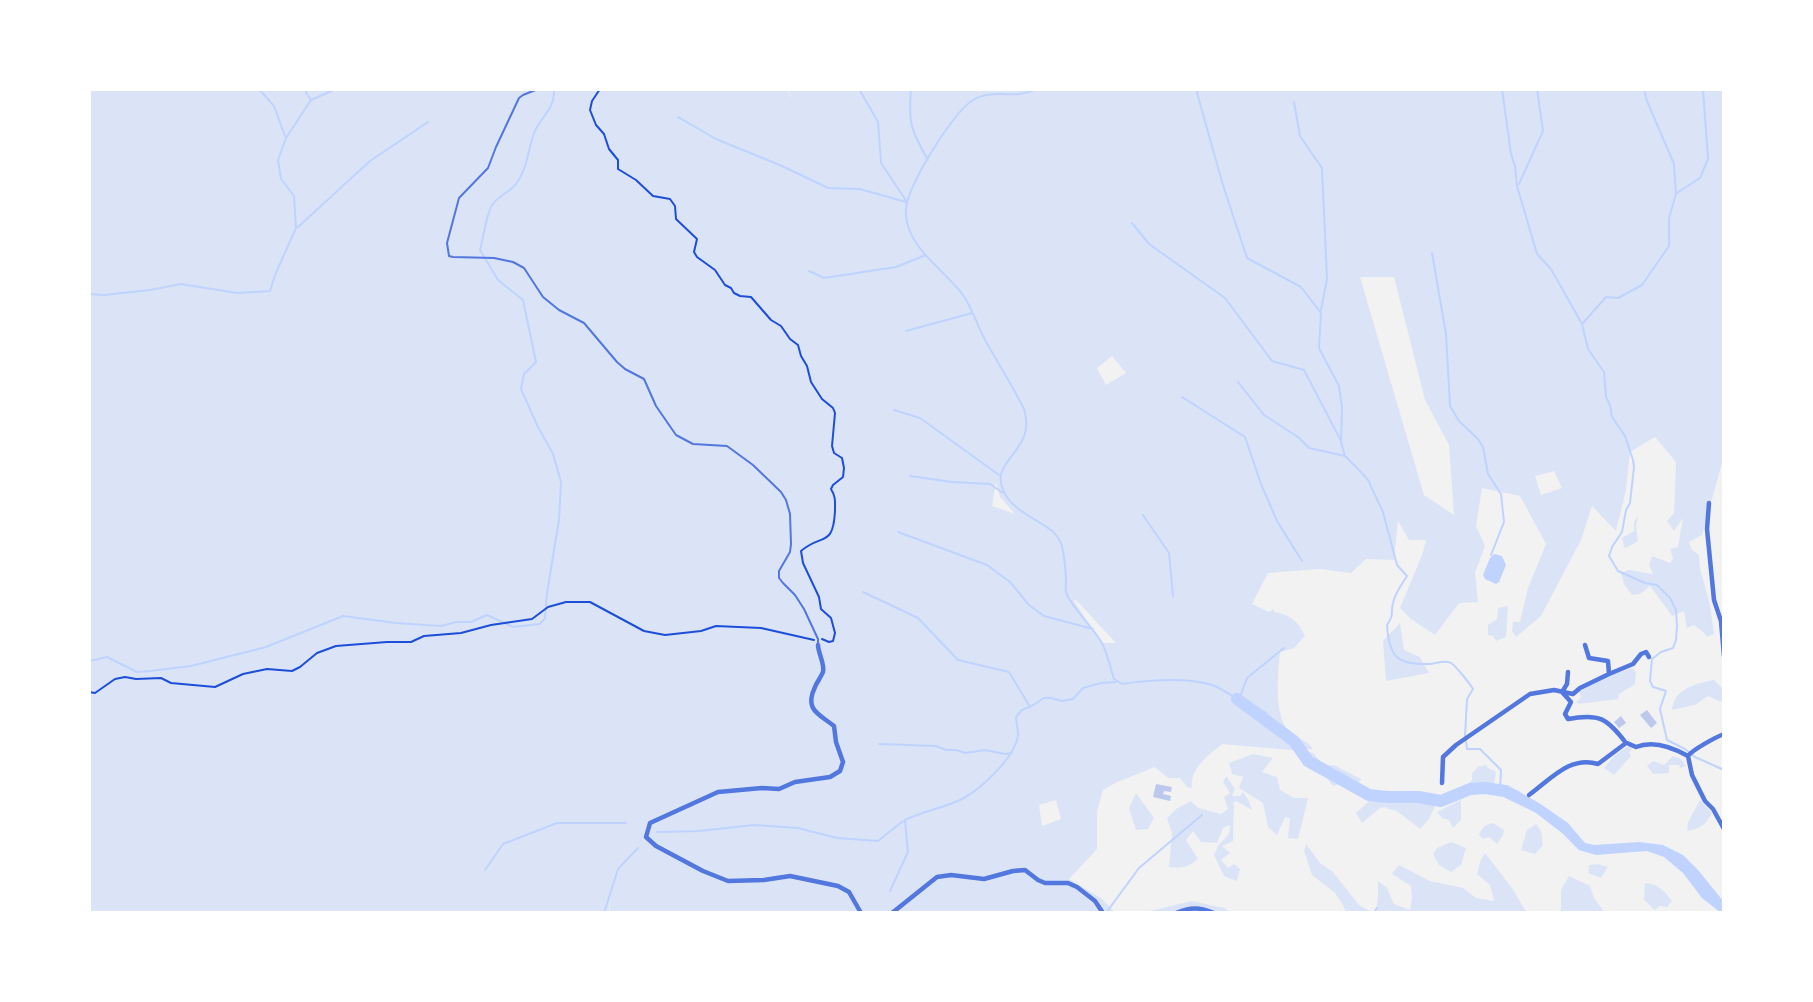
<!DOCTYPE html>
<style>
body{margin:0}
#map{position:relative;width:1813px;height:1002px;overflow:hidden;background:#f2f2f2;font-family:Manrope,sans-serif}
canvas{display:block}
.frame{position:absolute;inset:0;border:91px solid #fff;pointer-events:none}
</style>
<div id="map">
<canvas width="1813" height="1002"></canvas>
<div class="frame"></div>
</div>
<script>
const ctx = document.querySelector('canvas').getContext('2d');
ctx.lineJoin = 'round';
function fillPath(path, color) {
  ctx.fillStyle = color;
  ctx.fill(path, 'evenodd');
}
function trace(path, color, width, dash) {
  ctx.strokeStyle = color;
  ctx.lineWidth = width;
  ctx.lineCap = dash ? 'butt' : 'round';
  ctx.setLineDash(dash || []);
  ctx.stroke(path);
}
const green = new Path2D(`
 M 89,89 L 777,89 L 778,91 L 778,89 L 787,89 L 792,100 L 788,89 L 1724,89 L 1724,463 L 1722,463 L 1702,535 L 1689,542 L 1692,550 L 1699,555 L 1700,568 L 1710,605 L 1714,634 L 1707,637 L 1703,632 L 1694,625 L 1687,628 L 1684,611 L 1672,616 L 1650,586 L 1640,594 L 1632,595 L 1624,584 L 1621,573 L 1629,570 L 1653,574 L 1649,565 L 1652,556 L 1670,563 L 1673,558 L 1670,549 L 1678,547 L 1683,518 L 1674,531 L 1667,521 L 1674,513 L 1676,462 L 1655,437 L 1630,452 L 1626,490 L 1616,531 L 1592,506 L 1581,540 L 1541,616 L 1516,637 L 1512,631 L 1513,622 L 1520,622 L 1528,588 L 1546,544 L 1520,496 L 1482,488 L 1476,526 L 1485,546 L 1475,573 L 1478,602 L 1459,603 L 1435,635 L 1411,619 L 1400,608 L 1422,555 L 1426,540 L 1409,540 L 1398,521 L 1394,560 L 1366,559 L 1351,573 L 1319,569 L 1268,573 L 1252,604 L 1269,612 L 1274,609 L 1274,612 C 1291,615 1298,621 1305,636 L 1294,648 L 1280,652 C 1278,672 1274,712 1287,729 C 1294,738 1307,739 1313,749 L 1290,750 L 1222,744 C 1209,755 1189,769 1192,788 L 1187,787 L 1180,778 L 1168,778 L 1155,767 L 1117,782 L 1103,790 L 1097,811 L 1097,849 L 1069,879 L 1101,898 L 1116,913 L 610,913 L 610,900 L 609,913 L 89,913 ZM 1360,277 L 1394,277 L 1425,400 L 1449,445 L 1454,515 L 1424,495 ZM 1112,356 L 1126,373 L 1106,385 L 1097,368 ZM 1554,471 L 1562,488 L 1541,495 L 1535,476 ZM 996,482 L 1000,497 L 1015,514 L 992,506 ZM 1076,600 L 1116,643 L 1102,643 L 1074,601 ZM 1056,800 L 1061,819 L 1042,826 L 1039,805 Z
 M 1638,516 L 1636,526 L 1638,541 L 1626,548 L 1624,547 L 1622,538 L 1634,531 L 1634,522 Z
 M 1508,606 L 1506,637 L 1496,641 L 1493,636 L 1488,635 L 1488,625 L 1497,619 L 1498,608 Z
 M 1400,623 L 1404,650 L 1420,657 L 1429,673 L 1386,681 L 1383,641 Z
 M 1632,668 L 1636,672 L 1635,684 L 1619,694 L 1618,699 L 1579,704 L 1576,702 L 1581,698 L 1579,691 L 1608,676 Z
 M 1714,680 L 1724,690 L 1724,696 L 1721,702 L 1708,696 L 1695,705 L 1672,710 C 1674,688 1696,684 1714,680 Z
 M 1630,745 L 1633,748 L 1629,752 L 1631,756 L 1614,775 L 1604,768 L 1615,755 Z
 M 1306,751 L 1313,753 L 1322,763 L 1320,774 L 1309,769 L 1303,761 Z
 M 1253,754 L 1273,758 L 1262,772 L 1277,777 L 1280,790 L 1294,798 L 1308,798 L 1298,839 L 1288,838 L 1290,818 L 1285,817 L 1277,835 L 1268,827 L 1263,803 L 1239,788 L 1243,777 L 1232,774 L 1229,763 Z
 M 1673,756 L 1681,759 L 1686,766 L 1680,768 L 1679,765 L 1669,765 L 1669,773 L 1653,774 L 1647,766 L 1653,761 L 1664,765 Z
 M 1334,765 L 1361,779 L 1358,784 L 1350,786 L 1342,783 L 1333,786 L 1324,774 L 1324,766 Z
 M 1486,765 L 1488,768 L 1496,772 L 1494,783 L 1492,783 L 1488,790 L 1478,793 L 1477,786 L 1468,784 L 1472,780 L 1472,773 L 1478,767 Z
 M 1226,776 L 1235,789 L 1232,796 L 1240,796 L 1243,792 L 1248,799 L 1252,810 L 1236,801 L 1233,803 L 1234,806 L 1233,841 L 1222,846 L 1230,853 L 1221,860 L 1228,868 L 1234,864 L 1240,869 L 1237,881 L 1224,876 L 1214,855 C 1214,854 1218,847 1218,846 C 1224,838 1231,836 1230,825 L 1223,828 L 1217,843 L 1201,842 L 1193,831 L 1186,840 L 1198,859 C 1188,867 1181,869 1169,867 L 1172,833 L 1167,818 L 1176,809 L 1191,801 L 1198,808 L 1221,814 L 1228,809 L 1224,797 L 1230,793 L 1223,782 Z
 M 1386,791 L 1392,803 L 1420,800 L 1435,806 L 1429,819 L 1420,829 L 1397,811 L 1388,809 L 1386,807 L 1380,808 L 1362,823 L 1356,813 L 1367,803 L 1371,796 L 1380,799 Z
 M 1136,793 L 1154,818 L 1148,829 L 1136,830 L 1129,808 Z
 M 1461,800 L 1461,820 L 1453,828 L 1449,820 L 1442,818 L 1437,812 Z
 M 1700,800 L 1712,813 C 1705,825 1702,828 1687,831 L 1688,822 Z
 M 1493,823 L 1504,830 L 1503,835 L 1497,844 L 1489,837 L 1483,839 L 1479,835 C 1482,827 1485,825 1493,823 Z
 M 1536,824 L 1541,831 L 1543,845 L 1535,854 L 1521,850 L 1527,830 Z
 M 1451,842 L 1466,848 L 1461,865 L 1451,872 L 1439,865 L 1433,854 L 1437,848 Z
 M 1306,844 L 1320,863 L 1333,872 L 1359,905 L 1373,913 L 1346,913 L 1343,905 L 1335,893 L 1312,875 L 1304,851 Z
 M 1485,853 L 1512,888 L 1525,910 L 1531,913 L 1476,913 L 1474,910 L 1471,913 L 1376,913 L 1378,895 L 1378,881 L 1387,888 L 1394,904 L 1410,910 L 1412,899 L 1411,886 L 1392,874 L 1399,865 L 1430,881 L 1463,888 L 1476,898 L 1494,901 L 1490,885 L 1477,874 L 1480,862 Z
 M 1598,864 L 1608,867 L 1601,878 L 1588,873 L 1589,865 Z
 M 1569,876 L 1590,886 L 1594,898 L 1605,913 L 1561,913 L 1561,890 Z
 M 1645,883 C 1659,884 1664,891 1672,901 L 1667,907 L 1659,906 L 1655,910 L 1644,900 Z
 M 1192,901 L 1224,908 L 1232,913 L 1141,913 Z`);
const water = new Path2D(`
 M 1494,554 L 1502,556 L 1506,565 L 1499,582 L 1496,584 L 1485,579 L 1483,575 L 1490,558 Z
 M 1507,785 L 1539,803 L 1568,823 L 1585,843 L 1594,845 L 1639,842 L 1663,845 L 1683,855 L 1698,870 L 1724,902 L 1724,913 L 1721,913 L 1702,898 L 1683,873 L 1664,857 L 1647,851 L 1596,855 L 1579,850 L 1562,833 L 1536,813 L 1498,794 Z`);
const stream = new Path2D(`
 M 259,89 L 274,106 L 285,136
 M 306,89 L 306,93 L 311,100
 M 859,89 L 878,122 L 881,163 L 907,202
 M 911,89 C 908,124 911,130 928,160
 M 1036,89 C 1016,100 992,88 973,100 C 952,114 913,178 907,203 C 905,211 906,221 909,229 C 919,256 948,274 963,295 C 971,307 976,321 982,334 C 995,359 1011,383 1024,409 C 1037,450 992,459 1002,487 C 1012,517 1050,520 1060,541 C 1065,552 1065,568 1066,579 C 1066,584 1065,590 1067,595 C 1075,611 1093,627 1102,643 C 1108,655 1110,667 1114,679 L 1122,684 C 1148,680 1187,677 1212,685 C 1221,688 1229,694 1237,699
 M 1199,89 L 1197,93 L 1223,185 L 1247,258 L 1301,287 L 1321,313 L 1319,348 L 1339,386 L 1342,408 L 1341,442 L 1345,456 L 1361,472 L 1368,480 L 1383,512 L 1397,565 L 1407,576 C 1402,584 1395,593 1393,603 C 1390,615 1395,613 1387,625 C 1389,656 1396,665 1429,664 C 1436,664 1444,659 1451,663 C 1456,666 1470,684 1473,689 L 1467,699 L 1465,736
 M 1502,89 L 1511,154 L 1515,166 L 1517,186 L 1537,254 L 1551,269 L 1582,324 L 1588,349 L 1604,372 L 1606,397 L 1610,405 L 1612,417 L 1625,436 L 1633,460 L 1634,467 L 1630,503 L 1626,510 L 1622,532 L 1612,547 L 1609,556 L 1618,571 L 1645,583 L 1657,585 L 1670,598 L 1676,610 L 1677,626 L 1676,640 L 1673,648 L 1661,652 L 1652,659 L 1650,681 L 1653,687 L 1666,691 L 1660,709 L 1667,740 L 1685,749 L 1695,757 L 1724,770
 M 1294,102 L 1300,136 L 1322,168 L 1327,279 L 1321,310
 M 678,117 L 716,139 L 782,166 L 828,188 L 860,189 L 906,202
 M 1519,184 L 1543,131 L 1537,89
 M 1677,193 L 1700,178 L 1708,159 L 1703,89
 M 1132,223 L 1149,244 L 1225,298 L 1272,361 L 1304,370 L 1340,439
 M 298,227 L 370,161 L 428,122
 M 1432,253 L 1446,334 L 1450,406 L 1459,421 L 1478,439 L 1483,447 L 1488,474 L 1501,494 L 1504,522 L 1491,555
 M 809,271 L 824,278 L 896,267 L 926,255
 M 89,294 L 104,295 L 150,290 L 181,284 L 237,293 L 270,291 L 275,275 L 296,228 L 294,196 L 281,179 L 278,160 L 286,138 L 311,100 L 336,89
 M 1583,323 L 1606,297 L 1618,298 L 1642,285 L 1669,246 L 1669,218 L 1676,194 L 1674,164 L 1647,101 L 1644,89
 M 906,331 L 972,313
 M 1238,382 L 1264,415 L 1298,437 L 1309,448 L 1345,456
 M 1182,397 L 1245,437 L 1261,484 L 1277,521 L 1302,561
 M 894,410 L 920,418 L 999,475
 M 910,476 L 952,482 L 990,484 L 1003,493
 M 1143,515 L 1169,553 L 1173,596
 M 898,532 L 987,565 L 1010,582 L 1029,605 L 1044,616 L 1093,629
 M 863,592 L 918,618 L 958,660 L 1009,672 L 1030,707 L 1044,698 L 1051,698 L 1062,701 L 1073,699 L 1083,688 L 1101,683 L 1116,682
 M 89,661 L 107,657 L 137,672 L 150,671 L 191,666 L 266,647 L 343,616 L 396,623 L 441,626 L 456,622 L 471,622 L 487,615 L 513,627 L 540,624 L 545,618 L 547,593 L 559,520 L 561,482 L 553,454 L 538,427 L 521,389 L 524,374 L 536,362 L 523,300 L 498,280 L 480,250 C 484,236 485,220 491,207 C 495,197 509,193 515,185 C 527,171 528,150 534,133 C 541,116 555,110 554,89
 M 1267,720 L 1266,713 L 1240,697 L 1247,678 L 1284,648
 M 1466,741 L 1467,749 L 1480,749 L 1501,770 L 1500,790
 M 879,744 L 936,746 L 946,750 L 956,750 L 965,753 L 985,750 L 1005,754 L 1012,753
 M 657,832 L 699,831 L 754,825 L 798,828 L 837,838 L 878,841 L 903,821
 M 485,870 L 503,844 L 557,823 L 626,823
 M 890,891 L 908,852 L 905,820 C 923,811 944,808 962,799 C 981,789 1018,755 1018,733 C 1018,728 1016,722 1016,717 L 1022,710 L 1029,707
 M 604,913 L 618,869 L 638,848
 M 1106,913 L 1139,868 L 1202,815
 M 1373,913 L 1377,908`);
const river = new Path2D(`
 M 1237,699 L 1294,741 L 1308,761 L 1369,795 L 1387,797 L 1418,797 L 1441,801 L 1470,789 L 1485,788 L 1505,791 L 1517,797`);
const building = new Path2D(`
 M 1647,710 L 1657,723 L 1651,728 L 1640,715 Z
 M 1621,716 L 1626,723 L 1619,728 L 1614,722 Z
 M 1156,784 L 1172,787 L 1171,792 L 1164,791 L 1163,794 L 1171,796 L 1170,801 L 1153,797 Z`);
const path = new Path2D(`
 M 600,89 L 592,101 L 590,110 L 596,125 L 604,134 L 609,149 L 618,160 L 618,169 L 636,180 L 653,196 L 670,199 L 675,206 L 676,219 L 697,239 L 694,252 L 697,257 L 715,270 L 725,285 L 731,288 L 734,293 L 740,296 L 751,297 L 771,320 L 781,326 L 790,339 L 798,345 L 801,356 L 807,366 L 811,382 L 822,399 L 833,408 L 835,413 L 832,446 L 834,453 L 842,458 L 844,468 L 843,477 L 833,485 L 831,489 C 836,497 835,502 835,511 C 833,548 822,533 801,551 L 803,563 L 819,597 L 821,609 L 831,618 L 835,633 L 833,641 L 829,642 L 822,639
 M 89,692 L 95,693 L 115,679 L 125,677 L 136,679 L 161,678 L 171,683 L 215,687 L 243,674 L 267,669 L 292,671 L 300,667 L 317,653 L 336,646 L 387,642 L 411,642 L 424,636 L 461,633 L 491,625 L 532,619 L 548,607 L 566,602 L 590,602 L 644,631 L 665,635 L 701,631 L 716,626 L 761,628 L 814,640`);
const service = new Path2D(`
 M 538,89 L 523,95 L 519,98 L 496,147 L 488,168 L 459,198 L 447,243 L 449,256 L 453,257 L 494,258 L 513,262 L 524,268 L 543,297 L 559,310 L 584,323 L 617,362 L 625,369 L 644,379 L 656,406 L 676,435 L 693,444 L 727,446 L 753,465 L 781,492 L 786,500 L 790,514 L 791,544 L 790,552 L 779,571 L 779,578 L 783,583 L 795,595 L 804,609 L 818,639 L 818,644`);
const minor = new Path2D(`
 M 1709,503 L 1707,529 L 1714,600 L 1721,621 L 1724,656
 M 818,645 C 818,653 825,664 823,672 C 821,677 817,682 815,687 C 804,710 819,714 834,726 L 836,742 L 843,762 L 840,771 L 830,777 L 795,782 L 779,789 L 762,788 L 718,792 L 650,823 L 646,837 L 656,846 L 703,871 L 728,881 L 764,880 L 790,876 L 838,886 L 849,892 L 861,913
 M 1609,674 L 1633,664 L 1641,654 L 1646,652 L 1649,657
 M 1724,734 C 1716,737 1692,750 1688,756 L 1692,775 L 1705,801 L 1713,809 L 1724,829
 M 1627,743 L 1636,747 C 1653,740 1672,747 1688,756
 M 1442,783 L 1443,757 L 1456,745 L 1530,694 L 1554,690 L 1573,694 L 1580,688 L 1609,674 L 1608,661 L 1589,658 L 1585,645
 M 1529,795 C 1550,780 1570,755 1598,764 L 1626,743 C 1607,718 1599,713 1568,719 L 1565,714 L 1571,702 L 1562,692 L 1567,684 L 1568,672
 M 892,913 L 937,877 L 951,875 L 984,879 L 1013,871 L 1025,870 L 1038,880 L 1045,883 L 1068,883 L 1077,887 L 1095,901 L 1103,913
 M 1176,913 C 1190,907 1200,907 1214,913`);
fillPath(green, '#dbe4f7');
fillPath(water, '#bfd3fe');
trace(stream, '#bfd3fe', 2);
trace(river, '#bfd3fe', 12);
fillPath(building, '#bdc9ec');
trace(path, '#1d4ed8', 2);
trace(service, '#5277de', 2);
trace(minor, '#5277de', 4.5);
</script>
